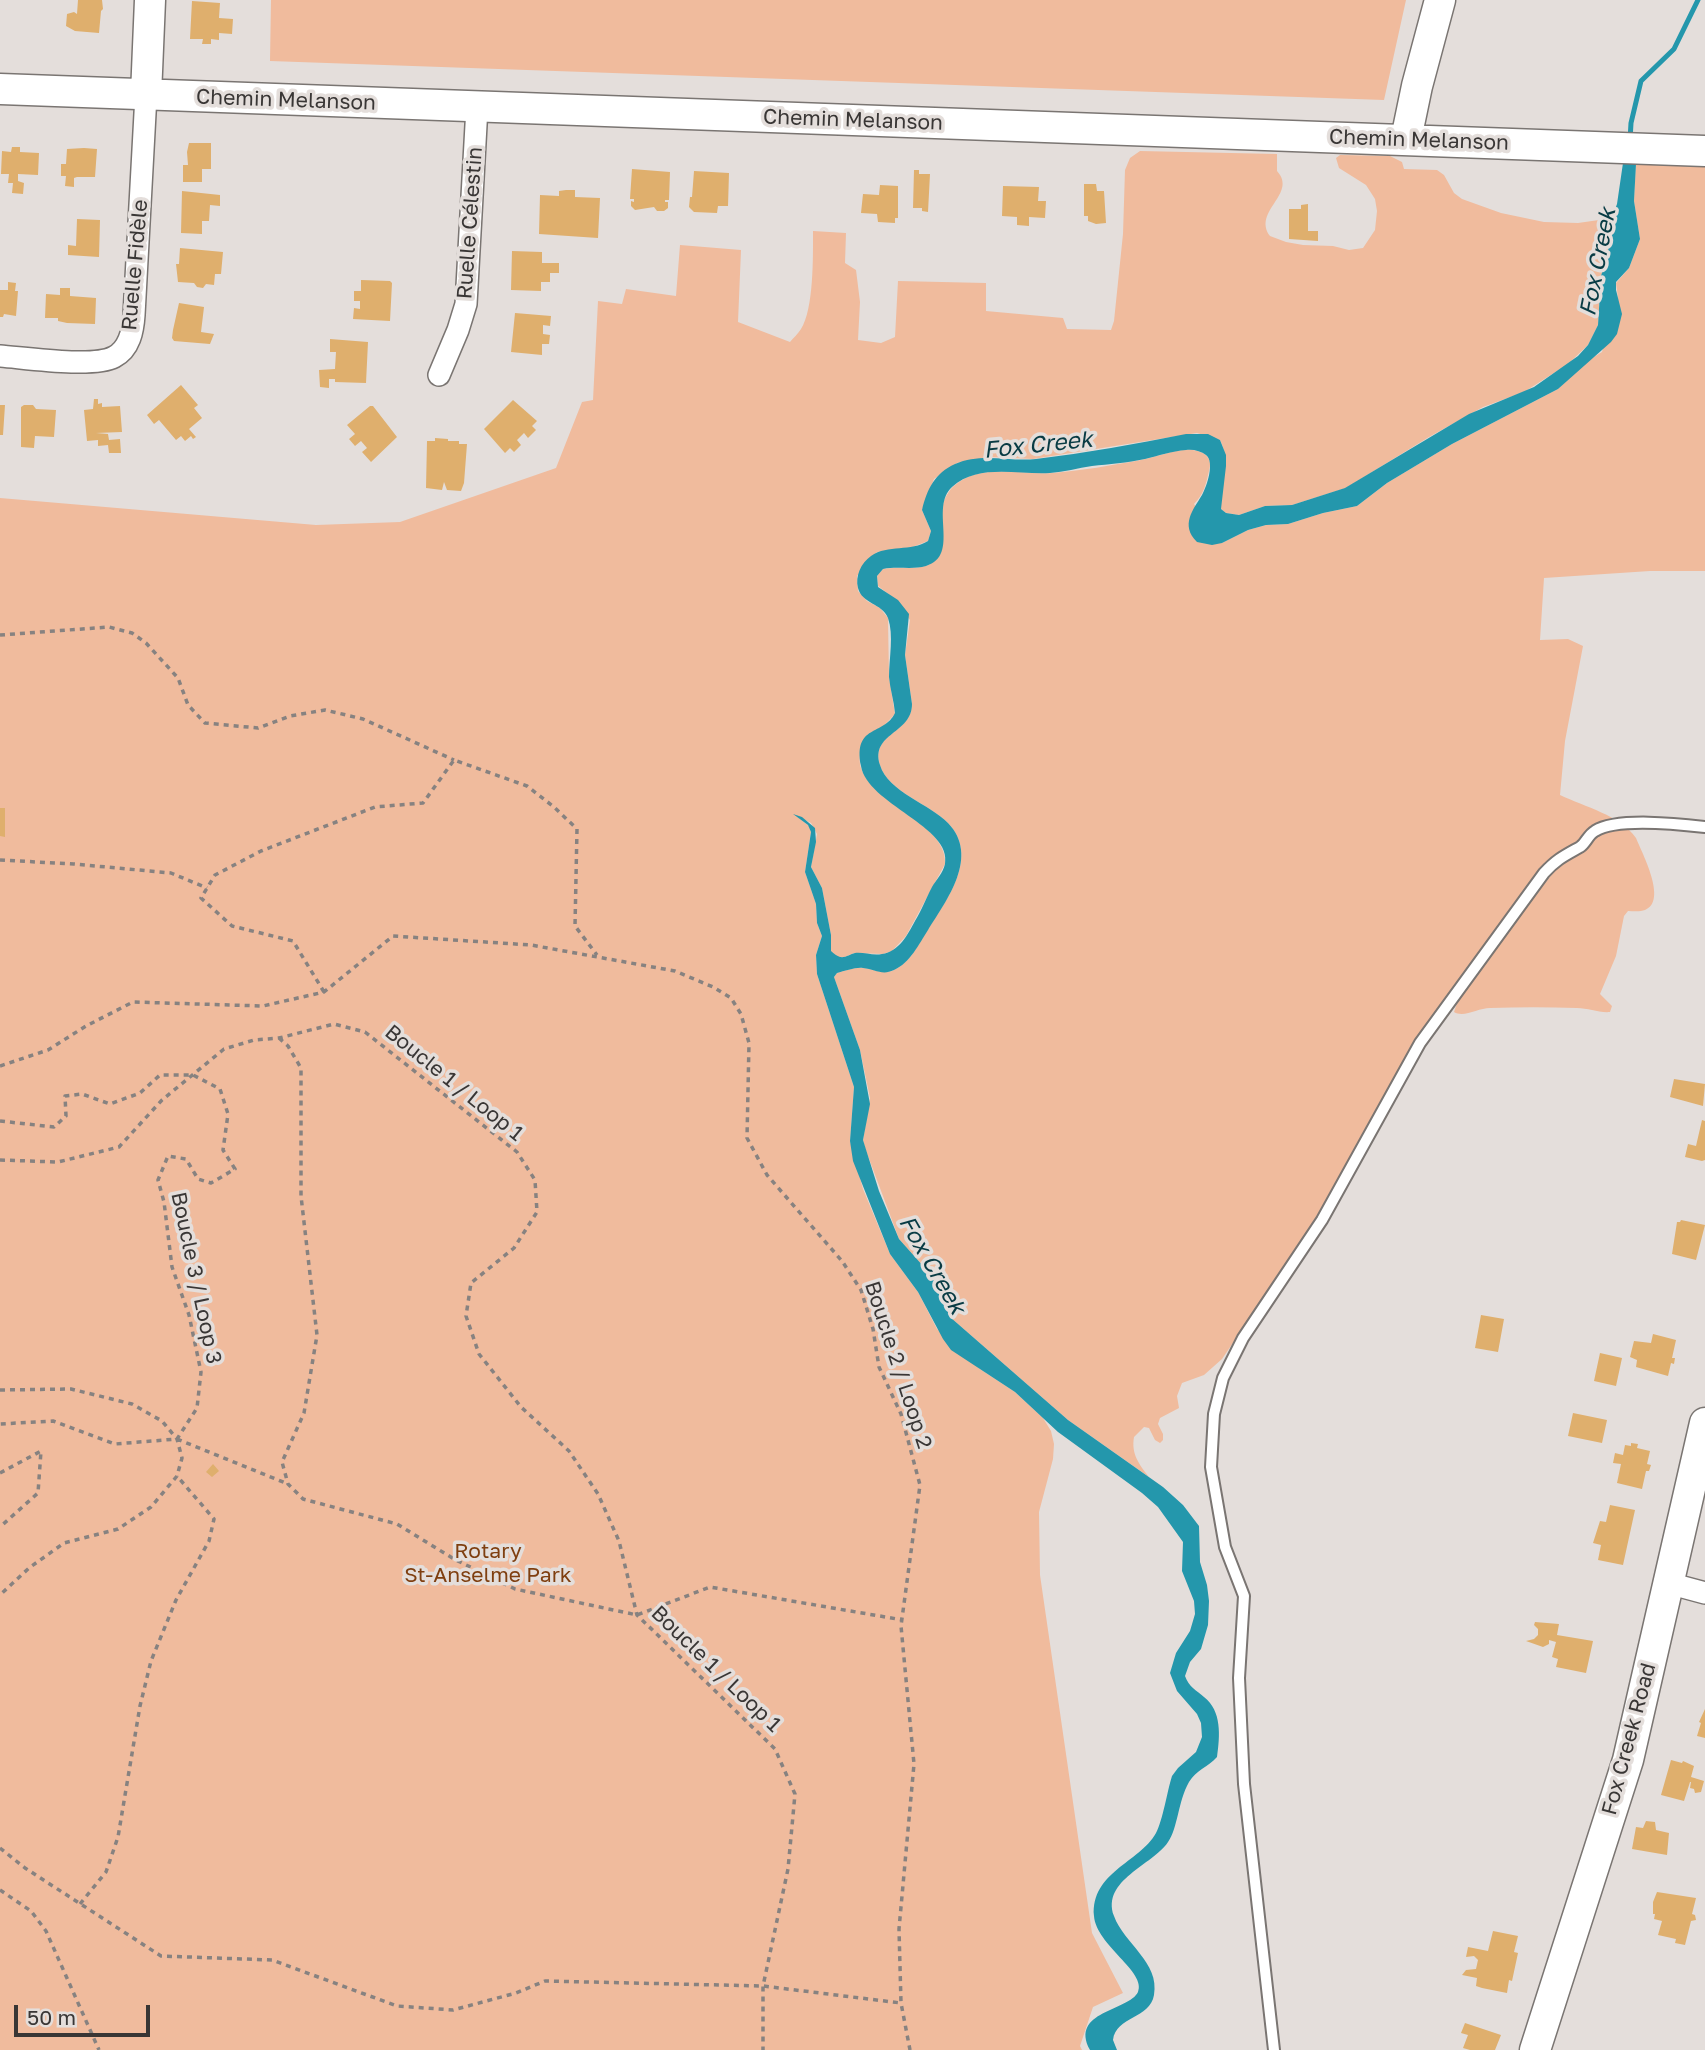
<!DOCTYPE html>
<meta charset="utf-8">
<style>
body{margin:0}
#map{position:relative;width:1705px;height:2050px;overflow:hidden;background:#e4dedb;font-family:"Golos Text",sans-serif}
canvas{display:block}
.scale{position:absolute;left:14px;top:2005px;width:136px;height:32px;box-sizing:border-box;border:4px solid #393635;border-top:0;padding-left:9px;font-size:21px;line-height:24px;white-space:nowrap;color:#393635;-webkit-text-stroke:5px #e4dedb;paint-order:stroke}
</style>
<div id="map">
<canvas width="1705" height="2050"></canvas>
<div class="scale">50 m</div>
</div>
<script>
const ctx = document.querySelector('canvas').getContext('2d');
ctx.lineJoin = 'round';
function fillPath(path, color) {
  ctx.fillStyle = color;
  ctx.fill(path, 'evenodd');
}
function trace(path, color, width, dash) {
  ctx.strokeStyle = color;
  ctx.lineWidth = width;
  ctx.lineCap = dash ? 'butt' : 'round';
  ctx.setLineDash(dash || []);
  ctx.stroke(path);
}
function write(font, color, halo, rows, align = 'center') {
  ctx.font = font + ' "Golos Text",sans-serif';
  ctx.lineWidth = 7;
  ctx.setLineDash([]);
  ctx.textBaseline = 'middle';
  ctx.strokeStyle = halo;
  ctx.fillStyle = color;
  for (const [text, x, y, turn = 0] of rows) {
    ctx.save();
    ctx.translate(x, y);
    ctx.rotate((+turn || 0) * Math.PI / 180);
    ctx.textAlign = isNaN(turn) ? turn : align;
    if (halo) ctx.strokeText(text, 0, 0);
    ctx.fillText(text, 0, 0);
    ctx.restore();
  }
}
const green = new Path2D(`
 M 271,0 L 1406,0 L 1384,100 L 270,61 Z
 M 1140,151 L 1277,154 L 1277,171 C 1298,194 1252,211 1270,236 L 1286,242 L 1303,245 L 1333,246 L 1349,250 L 1363,248 L 1375,230 L 1377,211 L 1375,199 L 1366,185 L 1339,168 L 1336,158 L 1340,155 L 1390,156 L 1402,162 L 1404,169 L 1437,170 L 1444,175 L 1454,193 L 1462,199 L 1501,213 L 1544,222 L 1578,223 L 1599,220 L 1610,223 L 1608,253 L 1601,276 L 1598,325 L 1588,345 L 1568,364 L 1524,392 L 1483,407 L 1429,437 L 1346,488 L 1292,505 L 1265,506 L 1239,515 L 1226,513 L 1221,509 C 1218,484 1232,464 1220,440 L 1197,433 L 1033,459 L 990,457 L 957,463 L 934,479 L 922,510 L 931,531 L 928,541 L 910,548 L 877,552 L 857,576 L 858,591 L 867,601 L 880,608 L 888,618 L 889,677 L 895,714 L 860,751 C 860,756 859,763 861,768 C 874,805 948,824 945,864 L 906,936 L 892,951 L 883,954 L 854,953 L 845,957 L 838,957 L 831,952 L 831,935 L 822,888 L 811,867 L 817,834 L 811,823 L 795,815 L 809,826 L 811,832 L 805,872 L 816,904 L 817,923 L 822,936 L 816,955 L 817,974 L 854,1087 L 850,1141 L 863,1189 L 890,1254 L 918,1292 L 937,1329 L 980,1369 L 1015,1392 L 1043,1418 L 1051,1431 L 1054,1444 L 1053,1459 L 1039,1512 L 1040,1575 L 1092,1933 L 1123,1993 L 1093,2007 L 1080,2046 L 1082,2050 L 0,2050 L 0,498 L 316,525 L 400,522 L 556,468 L 582,402 L 593,400 L 598,301 L 622,304 L 626,289 L 676,296 L 680,245 L 741,250 L 738,322 L 790,342 C 793,338 798,334 801,329 C 814,309 813,256 813,231 L 846,233 L 845,263 L 856,270 L 860,302 L 858,340 L 881,343 L 895,337 L 898,281 L 986,283 L 986,311 L 1063,318 L 1067,329 L 1111,330 L 1114,321 L 1123,234 L 1125,170 L 1130,158 Z
 M 1636,162 L 1705,166 L 1705,571 L 1650,571 L 1544,578 L 1540,640 L 1568,639 L 1583,646 L 1565,741 L 1560,795 C 1585,807 1620,815 1636,838 C 1642,853 1668,901 1645,910 C 1640,912 1633,911 1628,911 L 1624,916 L 1616,956 L 1600,994 L 1612,1006 L 1610,1012 C 1599,1013 1588,1008 1577,1008 C 1548,1007 1519,1007 1490,1008 C 1478,1008 1464,1018 1454,1012 L 1457,1003 L 1517,918 L 1561,863 L 1567,850 L 1438,1011 L 1318,1218 L 1222,1359 L 1204,1375 L 1182,1383 L 1177,1396 L 1179,1408 L 1160,1418 L 1158,1424 L 1163,1434 L 1163,1440 L 1160,1443 L 1155,1440 L 1149,1428 L 1144,1427 L 1134,1437 C 1131,1454 1139,1464 1149,1477 L 1068,1420 L 950,1317 L 932,1276 L 899,1239 L 865,1148 L 863,1140 L 870,1098 L 860,1050 L 834,977 L 837,973 C 845,971 855,967 863,968 C 874,969 884,975 894,970 C 910,963 919,943 928,929 C 947,900 980,856 948,823 C 930,804 888,792 880,765 C 870,733 911,734 912,704 L 905,655 L 910,620 L 891,596 L 878,586 L 877,576 L 883,569 C 897,566 918,571 930,564 C 954,549 924,502 962,480 C 988,465 1023,475 1052,473 C 1080,471 1113,465 1141,460 C 1157,457 1177,448 1193,450 C 1206,452 1213,459 1209,471 C 1206,484 1204,494 1194,504 L 1222,543 L 1248,530 L 1266,525 L 1288,524 L 1323,513 L 1357,506 L 1387,483 L 1452,444 L 1558,389 L 1584,363 L 1602,352 L 1618,298 L 1616,283 L 1629,268 L 1640,239 L 1634,201 Z`);
const water = new Path2D(`
 M 1623,163 L 1636,164 L 1634,201 L 1640,239 L 1629,268 L 1616,282 L 1616,290 L 1622,314 L 1617,334 L 1611,342 L 1558,389 L 1452,444 L 1387,483 L 1357,506 L 1323,513 L 1288,524 L 1266,525 L 1248,530 L 1222,543 L 1212,545 L 1197,542 C 1180,525 1193,510 1202,495 C 1207,486 1215,462 1206,455 C 1201,451 1193,449 1186,450 C 1172,451 1158,456 1145,459 C 1127,463 1109,464 1092,466 C 1078,468 1064,472 1050,473 C 1018,475 978,463 952,487 C 929,508 961,555 926,566 C 913,570 897,566 883,569 L 877,576 L 878,587 L 898,600 L 909,614 L 905,655 L 912,704 C 912,734 870,733 880,765 C 888,792 930,804 948,823 C 980,856 947,900 928,930 C 919,944 910,963 894,970 C 882,976 875,969 863,968 C 856,967 845,971 837,973 L 834,977 L 860,1050 L 870,1104 L 863,1140 L 879,1191 L 899,1239 L 932,1276 L 950,1317 L 1068,1420 L 1163,1487 L 1183,1505 L 1199,1526 L 1200,1562 L 1207,1585 L 1209,1601 L 1208,1625 L 1201,1649 L 1190,1662 L 1185,1676 C 1189,1687 1196,1690 1204,1697 C 1222,1711 1220,1736 1217,1757 C 1208,1767 1196,1770 1189,1782 C 1178,1801 1178,1828 1168,1842 C 1153,1865 1101,1880 1114,1916 C 1124,1944 1160,1962 1154,1995 C 1150,2019 1116,2016 1113,2040 L 1117,2050 L 1090,2050 C 1069,2011 1129,2011 1138,1992 C 1147,1972 1096,1945 1094,1916 C 1091,1872 1139,1863 1156,1833 C 1163,1820 1167,1792 1172,1776 L 1178,1768 L 1196,1752 L 1202,1737 L 1201,1723 L 1197,1714 L 1177,1691 L 1170,1673 L 1176,1653 L 1190,1631 L 1195,1614 L 1194,1601 L 1182,1571 L 1183,1542 L 1158,1507 L 1142,1493 L 1058,1432 L 1015,1392 L 951,1350 L 943,1339 L 918,1292 L 890,1254 L 853,1161 L 850,1141 L 854,1087 L 817,974 L 816,955 L 822,936 L 817,923 L 816,904 L 805,872 L 811,832 L 808,825 L 793,814 L 802,817 L 815,828 L 816,842 L 811,867 L 822,888 L 831,935 L 831,951 C 834,954 837,956 840,957 C 846,958 850,954 855,953 C 864,952 873,956 882,954 C 899,952 908,934 915,921 C 922,910 926,898 932,887 C 936,880 943,873 945,864 C 953,827 867,804 861,766 C 853,724 884,736 895,713 C 894,701 890,689 889,677 C 889,658 894,635 888,618 C 882,603 862,604 858,588 C 855,576 861,563 871,556 C 888,544 911,552 928,541 L 931,531 L 922,510 C 927,489 935,473 955,464 C 982,452 1009,462 1036,459 C 1086,453 1136,444 1186,434 L 1208,434 L 1220,440 L 1226,455 L 1226,466 L 1221,509 L 1226,513 L 1239,515 L 1265,506 L 1292,505 L 1345,488 L 1469,414 L 1534,387 L 1578,356 L 1588,345 L 1598,325 L 1601,276 L 1608,253 L 1610,223 L 1617,204 Z`);
const stream = new Path2D(`
 M 1630,140 L 1631,123 L 1641,81 L 1674,49 L 1698,0`);
const building = new Path2D(`
 M 78,0 L 102,0 L 103,9 L 101,11 L 99,33 L 75,31 L 66,26 L 67,14 L 74,12 L 77,14 Z
 M 192,1 L 220,3 L 219,18 L 233,19 L 232,34 L 219,33 L 219,40 L 211,39 L 211,44 L 202,44 L 203,39 L 190,39 Z
 M 189,143 L 211,143 L 211,169 L 202,169 L 202,182 L 183,182 L 183,165 L 188,165 L 187,152 Z
 M 12,147 L 20,147 L 20,152 L 39,153 L 38,175 L 18,174 L 18,181 L 24,183 L 23,194 L 12,193 L 13,183 L 8,183 L 9,174 L 1,174 L 2,151 L 11,152 Z
 M 84,148 L 97,149 L 95,177 L 77,177 L 74,178 L 74,187 L 65,186 L 66,176 L 61,176 L 61,164 L 66,164 L 67,149 Z
 M 632,169 L 670,172 L 669,200 L 665,200 L 665,202 L 668,202 L 668,208 L 664,211 L 657,211 L 654,207 L 635,210 L 631,206 L 631,201 L 634,202 L 634,199 L 630,199 Z
 M 914,170 L 919,170 L 919,174 L 930,174 L 928,212 L 922,211 L 922,208 L 913,208 Z
 M 694,171 L 729,173 L 728,206 L 718,206 L 717,213 L 694,212 L 689,207 L 690,197 L 692,197 Z
 M 1084,184 L 1096,184 L 1097,191 L 1104,191 L 1106,223 L 1096,224 L 1088,221 L 1088,216 L 1084,216 Z
 M 880,185 L 898,186 L 898,218 L 895,218 L 895,223 L 878,222 L 877,214 L 861,213 L 863,194 L 879,195 Z
 M 1003,186 L 1039,187 L 1038,201 L 1046,201 L 1045,218 L 1029,217 L 1029,226 L 1017,225 L 1017,217 L 1002,216 Z
 M 566,190 L 575,190 L 575,197 L 600,198 L 598,238 L 539,234 L 540,195 L 559,196 L 559,191 Z
 M 182,191 L 220,195 L 220,206 L 210,205 L 209,221 L 202,221 L 202,234 L 181,233 Z
 M 1308,204 L 1308,231 L 1318,231 L 1318,241 L 1289,239 L 1289,209 L 1301,209 L 1301,205 Z
 M 77,219 L 100,220 L 99,257 L 68,255 L 68,245 L 76,246 Z
 M 180,248 L 223,252 L 221,274 L 215,274 L 214,285 L 206,284 L 203,288 L 197,287 L 194,283 L 178,282 L 176,264 L 179,264 Z
 M 512,251 L 542,252 L 542,263 L 559,263 L 559,273 L 550,273 L 550,282 L 541,282 L 541,291 L 511,290 Z
 M 361,280 L 390,281 L 392,283 L 390,321 L 353,319 L 354,308 L 360,309 L 360,301 L 354,301 L 354,291 L 361,291 Z
 M 8,282 L 16,283 L 15,291 L 18,291 L 16,316 L 4,314 L 3,317 L 0,317 L 0,290 L 8,290 Z
 M 60,288 L 70,288 L 70,296 L 96,298 L 95,324 L 67,323 L 58,321 L 58,318 L 45,318 L 46,294 L 60,295 Z
 M 179,303 L 204,307 L 201,332 L 214,334 L 210,344 L 174,341 L 172,338 L 173,330 Z
 M 515,313 L 551,316 L 550,326 L 543,325 L 543,334 L 550,335 L 549,344 L 542,344 L 542,355 L 511,352 Z
 M 330,339 L 368,342 L 366,383 L 335,382 L 335,379 L 329,379 L 329,388 L 320,387 L 319,370 L 335,369 L 336,352 L 330,352 Z
 M 181,385 L 198,405 L 194,408 L 202,418 L 189,429 L 196,437 L 193,439 L 191,436 L 185,441 L 181,436 L 176,440 L 159,420 L 154,424 L 147,415 Z
 M 94,399 L 98,399 L 98,404 L 102,403 L 102,407 L 120,406 L 122,432 L 96,433 L 108,434 L 109,440 L 120,439 L 121,453 L 109,453 L 108,445 L 98,446 L 98,440 L 87,441 L 84,410 L 93,409 Z
 M 513,400 L 537,421 L 532,426 L 536,430 L 528,438 L 524,433 L 517,440 L 521,445 L 514,452 L 510,448 L 505,453 L 484,429 Z
 M 0,405 L 5,405 L 3,435 L 0,435 Z
 M 24,405 L 33,405 L 36,409 L 56,410 L 54,437 L 35,436 L 34,448 L 21,447 L 21,407 Z
 M 370,406 L 373,406 L 397,437 L 371,462 L 362,452 L 367,448 L 361,441 L 355,446 L 349,439 L 355,434 L 347,425 Z
 M 435,438 L 448,439 L 448,441 L 459,441 L 459,444 L 467,444 L 464,483 L 461,491 L 447,490 L 444,482 L 442,490 L 426,488 L 427,441 L 435,441 Z
 M 0,808 L 5,808 L 5,837 L 0,836 Z
 M 1674,1079 L 1705,1084 L 1703,1106 L 1670,1097 Z
 M 1702,1120 L 1705,1121 L 1705,1160 L 1702,1161 L 1685,1157 L 1688,1144 L 1696,1146 Z
 M 1681,1220 L 1705,1225 L 1696,1260 L 1672,1254 L 1677,1222 L 1680,1222 Z
 M 1481,1315 L 1504,1319 L 1498,1352 L 1475,1348 Z
 M 1653,1334 L 1676,1340 L 1672,1358 L 1675,1358 L 1674,1364 L 1671,1363 L 1668,1376 L 1636,1367 L 1637,1360 L 1630,1357 L 1634,1341 L 1651,1343 Z
 M 1600,1353 L 1622,1358 L 1616,1386 L 1594,1381 Z
 M 1573,1413 L 1607,1420 L 1602,1443 L 1568,1436 Z
 M 1631,1443 L 1638,1444 L 1637,1448 L 1650,1451 L 1647,1464 L 1651,1465 L 1649,1471 L 1646,1471 L 1642,1489 L 1617,1483 L 1621,1464 L 1613,1463 L 1615,1453 L 1623,1455 L 1625,1445 L 1631,1446 Z
 M 213,1464 L 219,1471 L 212,1477 L 206,1472 Z
 M 1610,1505 L 1635,1510 L 1623,1565 L 1598,1560 L 1601,1545 L 1593,1543 L 1600,1521 L 1606,1522 Z
 M 1535,1622 L 1559,1624 L 1557,1635 L 1593,1641 L 1586,1673 L 1556,1667 L 1558,1659 L 1552,1657 L 1556,1642 L 1549,1640 L 1549,1644 L 1543,1647 L 1526,1641 L 1534,1639 L 1538,1635 L 1538,1629 L 1534,1625 Z
 M 1705,1709 L 1705,1738 L 1697,1736 L 1701,1723 L 1699,1722 Z
 M 1671,1760 L 1682,1763 L 1683,1761 L 1694,1766 L 1691,1777 L 1704,1781 L 1701,1792 L 1695,1793 L 1694,1789 L 1690,1788 L 1691,1782 L 1690,1782 L 1684,1801 L 1661,1795 Z
 M 1646,1821 L 1655,1822 L 1656,1830 L 1669,1833 L 1667,1855 L 1632,1849 L 1636,1827 L 1643,1828 Z
 M 1657,1892 L 1696,1898 L 1692,1914 L 1695,1915 L 1696,1920 L 1691,1921 L 1685,1945 L 1675,1943 L 1676,1939 L 1658,1935 L 1662,1921 L 1654,1919 L 1655,1914 L 1653,1914 L 1653,1902 Z
 M 1493,1931 L 1518,1936 L 1514,1952 L 1518,1953 L 1512,1981 L 1509,1980 L 1507,1993 L 1482,1988 L 1476,1986 L 1477,1978 L 1462,1975 L 1466,1970 L 1476,1969 L 1478,1960 L 1474,1956 L 1466,1957 L 1468,1947 L 1488,1951 Z
 M 1465,2023 L 1501,2035 L 1495,2050 L 1470,2050 L 1463,2048 L 1468,2035 L 1461,2033 Z`);
const path = new Path2D(`
 M 0,635 L 109,627 L 132,633 L 146,643 L 178,678 L 188,705 L 205,723 L 258,728 L 290,716 L 325,710 L 363,719 L 454,760
 M 0,860 L 74,864 L 171,873 L 207,888
 M 324,992 L 293,941 L 232,926 L 201,898 L 215,875 L 261,851 L 375,807 L 423,803 L 454,760 L 527,786 L 554,807 L 577,829 L 575,926 L 597,955
 M 279,1038 L 288,1046 L 301,1068 L 301,1196 L 317,1335 L 304,1413 L 282,1462 L 288,1484 L 303,1499 L 397,1524 L 454,1559 L 515,1589 L 637,1615 L 710,1587 L 903,1620
 M 0,1066 L 48,1050 L 86,1026 L 133,1002 L 263,1006 L 324,992 L 393,936 L 531,945 L 675,971 L 713,987 L 731,998 L 741,1014 L 749,1043 L 747,1138 L 767,1175 L 842,1261 L 861,1290 L 873,1329 L 879,1367 L 901,1414 L 920,1485 L 901,1626 L 914,1764 L 899,1929 L 901,2003 L 910,2050
 M 0,1121 L 54,1127 L 66,1116 L 65,1096 L 82,1094 L 110,1104 L 140,1093 L 160,1075 L 193,1075 L 220,1089 L 228,1114 L 223,1150 L 235,1169 L 211,1183 L 198,1179 L 186,1159 L 168,1156 L 158,1180 L 164,1202 L 172,1267 L 189,1315 L 201,1372 L 197,1408 L 177,1439 L 115,1444 L 53,1421 L 0,1424
 M 0,1160 L 58,1162 L 119,1147 L 162,1100 L 224,1049 L 254,1040 L 279,1038 L 334,1024 L 365,1032 L 517,1152 L 535,1180 L 537,1212 L 514,1248 L 471,1283 L 466,1316 L 479,1354 L 521,1407 L 569,1451 L 598,1494 L 619,1541 L 637,1615 L 775,1749 L 795,1794 L 788,1869 L 763,1986 L 763,2050
 M 0,1390 L 71,1389 L 132,1404 L 162,1421 L 177,1439 L 182,1458 L 177,1476 L 151,1507 L 118,1529 L 64,1543 L 29,1568 L 0,1595
 M 177,1439 L 288,1484
 M 0,1473 L 41,1451 L 38,1493 L 0,1527
 M 0,1848 L 25,1868 L 161,1956 L 272,1960 L 397,2006 L 453,2010 L 516,1993 L 545,1981 L 763,1986 L 901,2003
 M 0,1890 L 31,1911 L 46,1931 L 99,2050
 M 80,1904 L 106,1872 L 118,1837 L 140,1706 L 151,1661 L 176,1600 L 209,1541 L 214,1519 L 177,1476`);
const lane = new Path2D(`
 M 1274,2050 L 1244,1784 L 1239,1678 L 1244,1596 L 1225,1547 L 1211,1467 L 1214,1414 L 1223,1378 L 1243,1338 L 1322,1220 L 1420,1043 L 1544,873 C 1557,859 1564,856 1580,847 C 1586,843 1588,835 1595,831 C 1617,817 1679,824 1705,827`);
const street = new Path2D(`
 M 0,356 C 26,358 93,368 114,357 C 130,349 133,330 134,315 L 146,95
 M 439,375 L 458,330 L 466,304 L 477,107
 M 1668,1583 L 1705,1593`);
const secondary = new Path2D(`
 M 0,89 L 1705,151
 M 146,95 L 150,0
 M 1406,139 L 1417,86 L 1440,0
 M 1535,2050 L 1628,1760 L 1705,1423`);
const streetNames = [
 ["Chemin Melanson",286,100,2],
 ["Chemin Melanson",853,120,2],
 ["Chemin Melanson",1419,140,2],
 ["Ruelle Célestin",470,223,-86],
 ["Ruelle Fidèle",135,265,-85],
 ["Boucle 1 / Loop 1",454,1083,39],
 ["Boucle 3 / Loop 3",196,1278,78],
 ["Boucle 2 / Loop 2",898,1365,72],
 ["Boucle 1 / Loop 1",716,1669,44],
 ["Fox Creek Road",1629,1739,-75]
];
const parkNames = [
 ["Rotary",488,1551],
 ["St-Anselme Park",488,1575]
];
const waterNames = [
 ["Fox Creek",1598,262,-79],
 ["Fox Creek",1038,445,-6],
 ["Fox Creek",932,1265,60]
];
fillPath(green, '#f0bb9d');
fillPath(water, '#2497ac');
trace(stream, '#2497ac', 5);
fillPath(building, '#dfaf6d');
trace(lane, '#7a7572', 14);
trace(street, '#7a7572', 24);
trace(secondary, '#7a7572', 33);
trace(path, '#878280', 3.5, [5, 5]);
trace(lane, '#fff', 10);
trace(street, '#fff', 21);
trace(secondary, '#fff', 30);
write('21px', '#393635', '#e4dedb', streetNames);
write('21px', '#7f3f10', '#e4dedb', parkNames);
write('italic 23px', '#083b44', '#e4dedb', waterNames);
</script>
